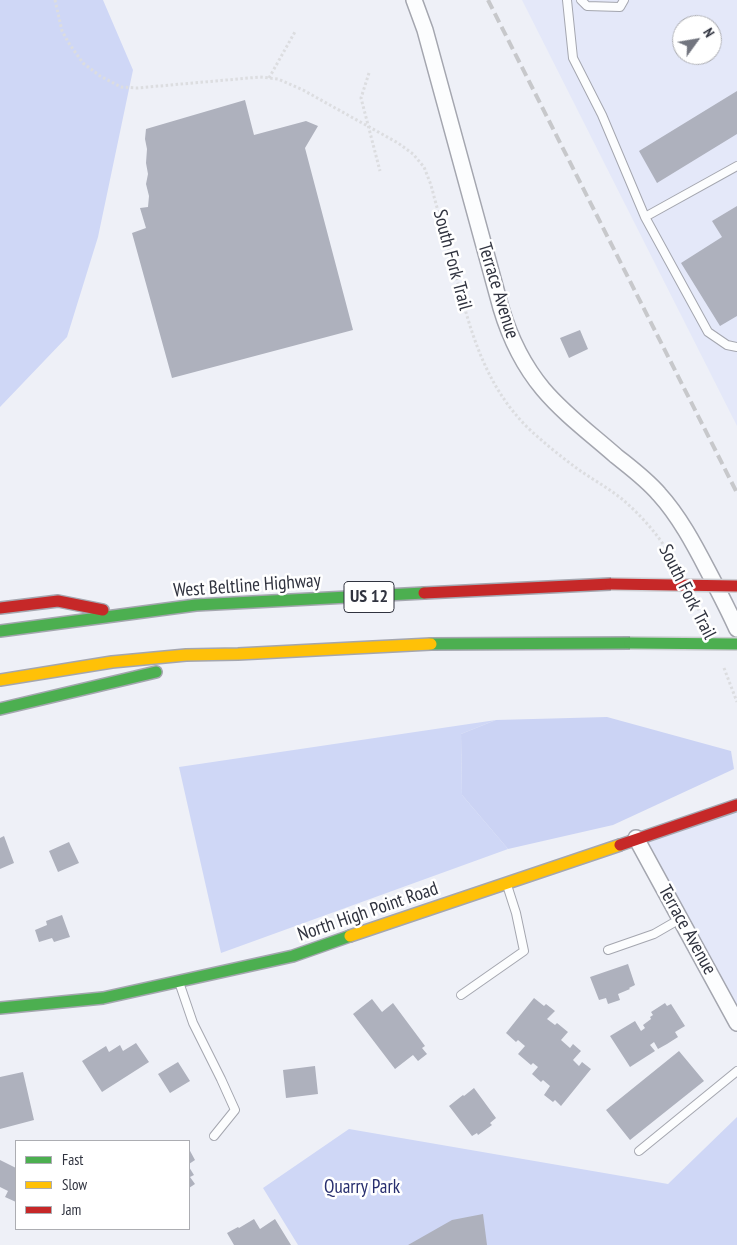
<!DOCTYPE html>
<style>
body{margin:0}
#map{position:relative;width:737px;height:1245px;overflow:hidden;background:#eef0f7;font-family:"PT Sans Narrow",sans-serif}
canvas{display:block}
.legend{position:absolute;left:15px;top:1140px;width:175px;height:90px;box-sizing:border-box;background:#fff;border:1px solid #acadb2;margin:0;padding:6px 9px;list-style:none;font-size:15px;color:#30333f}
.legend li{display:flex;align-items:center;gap:10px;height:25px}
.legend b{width:25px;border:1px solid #acadb2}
.north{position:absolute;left:672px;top:15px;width:50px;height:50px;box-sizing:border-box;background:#fff;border:1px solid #acadb2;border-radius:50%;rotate:58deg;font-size:14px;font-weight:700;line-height:20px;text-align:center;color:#30333f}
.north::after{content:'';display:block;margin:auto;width:18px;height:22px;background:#72757f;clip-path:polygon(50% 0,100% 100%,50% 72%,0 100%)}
</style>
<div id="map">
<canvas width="737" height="1245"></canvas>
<ul class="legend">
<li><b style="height:6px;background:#4caf50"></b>Fast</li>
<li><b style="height:6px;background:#ffc107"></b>Slow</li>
<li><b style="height:6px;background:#c62828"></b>Jam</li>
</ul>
<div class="north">N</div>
</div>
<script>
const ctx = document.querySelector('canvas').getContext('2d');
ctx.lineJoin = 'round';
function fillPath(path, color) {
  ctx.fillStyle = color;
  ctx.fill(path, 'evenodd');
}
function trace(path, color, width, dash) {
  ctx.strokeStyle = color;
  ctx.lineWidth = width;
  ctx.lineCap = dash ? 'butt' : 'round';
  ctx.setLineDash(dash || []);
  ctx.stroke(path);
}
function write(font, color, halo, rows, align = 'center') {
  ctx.font = font + ' "PT Sans Narrow",sans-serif';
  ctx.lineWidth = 5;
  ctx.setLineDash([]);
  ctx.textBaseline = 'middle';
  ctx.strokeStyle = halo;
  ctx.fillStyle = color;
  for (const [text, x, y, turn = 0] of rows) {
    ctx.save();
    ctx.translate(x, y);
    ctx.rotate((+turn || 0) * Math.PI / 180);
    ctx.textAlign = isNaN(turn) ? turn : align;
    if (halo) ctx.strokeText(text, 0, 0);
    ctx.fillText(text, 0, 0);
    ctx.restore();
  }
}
const built = new Path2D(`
 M 522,0 L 737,0 L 737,426 ZM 682,25 L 712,25 L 712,55 L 682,55 Z
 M 737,805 L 737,1023 L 636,838 Z`);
const green = new Path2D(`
 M 0,0 L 103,0 L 133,70 L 98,237 L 67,337 L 0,407 Z
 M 496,720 L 461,734 L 462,795 L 508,849 L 221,953 L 179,767 Z
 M 737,1117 L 737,1245 L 298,1245 L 263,1188 L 349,1129 L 668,1184 Z`);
const forest = new Path2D(`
 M 607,717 L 731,751 L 734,769 L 613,825 L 508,849 L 462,795 L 461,734 L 496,720 Z`);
const building = new Path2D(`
 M 737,91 L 737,134 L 657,183 L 639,151 Z
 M 245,100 L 254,135 L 306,121 L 318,126 L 305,148 L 353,330 L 172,378 L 132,233 L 146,228 L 140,208 L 148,207 L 149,196 L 146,184 L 148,174 L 146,163 L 147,149 L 145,139 L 146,129 Z
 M 737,206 L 737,316 L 720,326 L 681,263 L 722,237 L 712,221 Z
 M 580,330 L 588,349 L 569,358 L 560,338 Z
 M 4,836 L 14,863 L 0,869 L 0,838 Z
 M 69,842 L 79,863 L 58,872 L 49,851 Z
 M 62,915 L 70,937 L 54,942 L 52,938 L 39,942 L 35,930 L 47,925 L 46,921 Z
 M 628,964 L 635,985 L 629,988 L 630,989 L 618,994 L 620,1000 L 608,1004 L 606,998 L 599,1000 L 590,977 Z
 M 534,998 L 544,1006 L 546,1004 L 555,1011 L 547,1019 L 555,1025 L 557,1023 L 568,1032 L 561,1040 L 570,1048 L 573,1044 L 581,1051 L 573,1060 L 579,1066 L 582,1062 L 591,1069 L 561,1106 L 555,1100 L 553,1102 L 544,1095 L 550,1086 L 543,1080 L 541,1082 L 532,1074 L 538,1067 L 533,1063 L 531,1065 L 518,1054 L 525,1046 L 518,1040 L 516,1042 L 506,1033 Z
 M 372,999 L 382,1012 L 393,1003 L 425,1046 L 422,1048 L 427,1054 L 418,1061 L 413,1055 L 395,1069 L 353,1014 Z
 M 665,1003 L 667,1006 L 671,1004 L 685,1026 L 675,1032 L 678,1037 L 667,1044 L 658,1049 L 654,1042 L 650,1045 L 655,1051 L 630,1067 L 610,1036 L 635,1021 L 641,1031 L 645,1028 L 643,1025 L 651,1019 L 650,1017 L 653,1015 L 651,1012 Z
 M 136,1043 L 149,1062 L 102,1092 L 82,1061 L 106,1046 L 109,1052 L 120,1045 L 123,1051 Z
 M 679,1051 L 704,1081 L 630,1140 L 606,1110 Z
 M 178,1062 L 190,1081 L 170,1093 L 158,1074 Z
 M 315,1066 L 318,1094 L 286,1098 L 283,1070 Z
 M 23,1072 L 34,1120 L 0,1129 L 0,1077 Z
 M 474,1088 L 496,1118 L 490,1123 L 492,1125 L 478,1135 L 477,1133 L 472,1136 L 449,1106 L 463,1095 L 464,1096 Z
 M 189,1149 L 195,1160 L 189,1164 Z
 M 0,1160 L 16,1168 L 16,1202 L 5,1197 L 8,1191 L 0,1187 Z
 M 189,1167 L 194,1175 L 190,1177 L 195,1184 L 189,1188 Z
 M 483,1214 L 487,1245 L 408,1245 L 452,1220 Z
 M 254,1219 L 260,1229 L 275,1219 L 291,1245 L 234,1245 L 227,1233 L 238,1227 L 239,1228 Z`);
const path = new Path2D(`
 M 55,0 L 62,31 L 70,45 L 83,63 L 100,76 L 121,87 L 137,88 L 260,77 L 278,79 L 303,90 L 398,143 L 413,154 L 424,167 L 431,185 C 439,216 448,246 456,276 C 471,333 485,385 528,428 C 543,442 559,455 575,467 C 590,478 607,487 622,499 C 643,517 661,538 675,563
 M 369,73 L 361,98 L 380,171
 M 269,78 L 296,30
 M 698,608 L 704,621
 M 724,668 L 737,702`);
const lane = new Path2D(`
 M 567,0 L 573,58 L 602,115 L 645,217
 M 581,0 L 587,6 L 620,7 L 624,0
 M 737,166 L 645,217 L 708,332 L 727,345 L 737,347
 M 608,950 L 654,934 L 680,919
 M 179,982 L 193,1023 L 221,1079 L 235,1110 L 214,1136
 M 461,995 L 524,951 L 516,913 L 507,885
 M 639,1151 L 737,1071`);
const street = new Path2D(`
 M 414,0 L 425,30 L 501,308 C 510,338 523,365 543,389 C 564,414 591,434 616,456 C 631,468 646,479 659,494 C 679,516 694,544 708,571 C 718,590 728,609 737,629
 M 636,838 L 737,1023`);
const fast = new Path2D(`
 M 0,631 L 196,605 L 424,593
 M 431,644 L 630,643
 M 0,709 L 156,672
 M 0,1008 L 103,998 L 293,956 L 350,936`);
const slow = new Path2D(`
 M 0,680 L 112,662 L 186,655 L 238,654 L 431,644
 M 350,936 L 620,845`);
const jam = new Path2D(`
 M 424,593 L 611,584
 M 0,608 L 58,601 L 103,610
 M 620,845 L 737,805`);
const rail = new Path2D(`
 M 488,0 L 737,493`);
const fastBridge = new Path2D(`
 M 630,643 L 737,644`);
const jamBridge = new Path2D(`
 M 611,584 L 737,586`);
const shields = [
 [369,597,50]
];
const shieldNames = [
 ["US 12",369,597]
];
const streetNames = [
 ["South Fork Trail",452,260,75],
 ["Terrace Avenue",498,291,73],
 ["West Beltline Highway",247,586,-4],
 ["South Fork Trail",687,592,63],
 ["North High Point Road",368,912,-19],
 ["Terrace Avenue",687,930,61]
];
const parkNames = [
 ["Quarry Park",362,1188]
];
fillPath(built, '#e4e8f9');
fillPath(green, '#cfd7f6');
fillPath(forest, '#cbd3f4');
fillPath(building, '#aeb1bd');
trace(lane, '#a4a6af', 10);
trace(street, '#a4a6af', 18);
trace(fast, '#a4a6af', 14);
trace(slow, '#a4a6af', 14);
trace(jam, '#a4a6af', 14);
trace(path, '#dcdde0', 3, [2.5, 2.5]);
trace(lane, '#fcfdfe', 8);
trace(street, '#fcfdfe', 15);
trace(fast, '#4caf50', 11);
trace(slow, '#ffc107', 11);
trace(jam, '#c62828', 11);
trace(rail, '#c7c8cb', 4, [10, 5]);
trace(fastBridge, '#cbcdd2', 14, []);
trace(jamBridge, '#cbcdd2', 14, []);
trace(fastBridge, '#4caf50', 11);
trace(jamBridge, '#c62828', 11);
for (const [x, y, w] of shields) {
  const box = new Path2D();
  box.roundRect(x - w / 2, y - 15.5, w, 31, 4);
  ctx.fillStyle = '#fff';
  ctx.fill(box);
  trace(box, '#30333f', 1);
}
write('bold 18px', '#30333f', null, shieldNames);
write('19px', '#30333f', '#fff', streetNames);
write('19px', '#282f6f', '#fff', parkNames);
</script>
